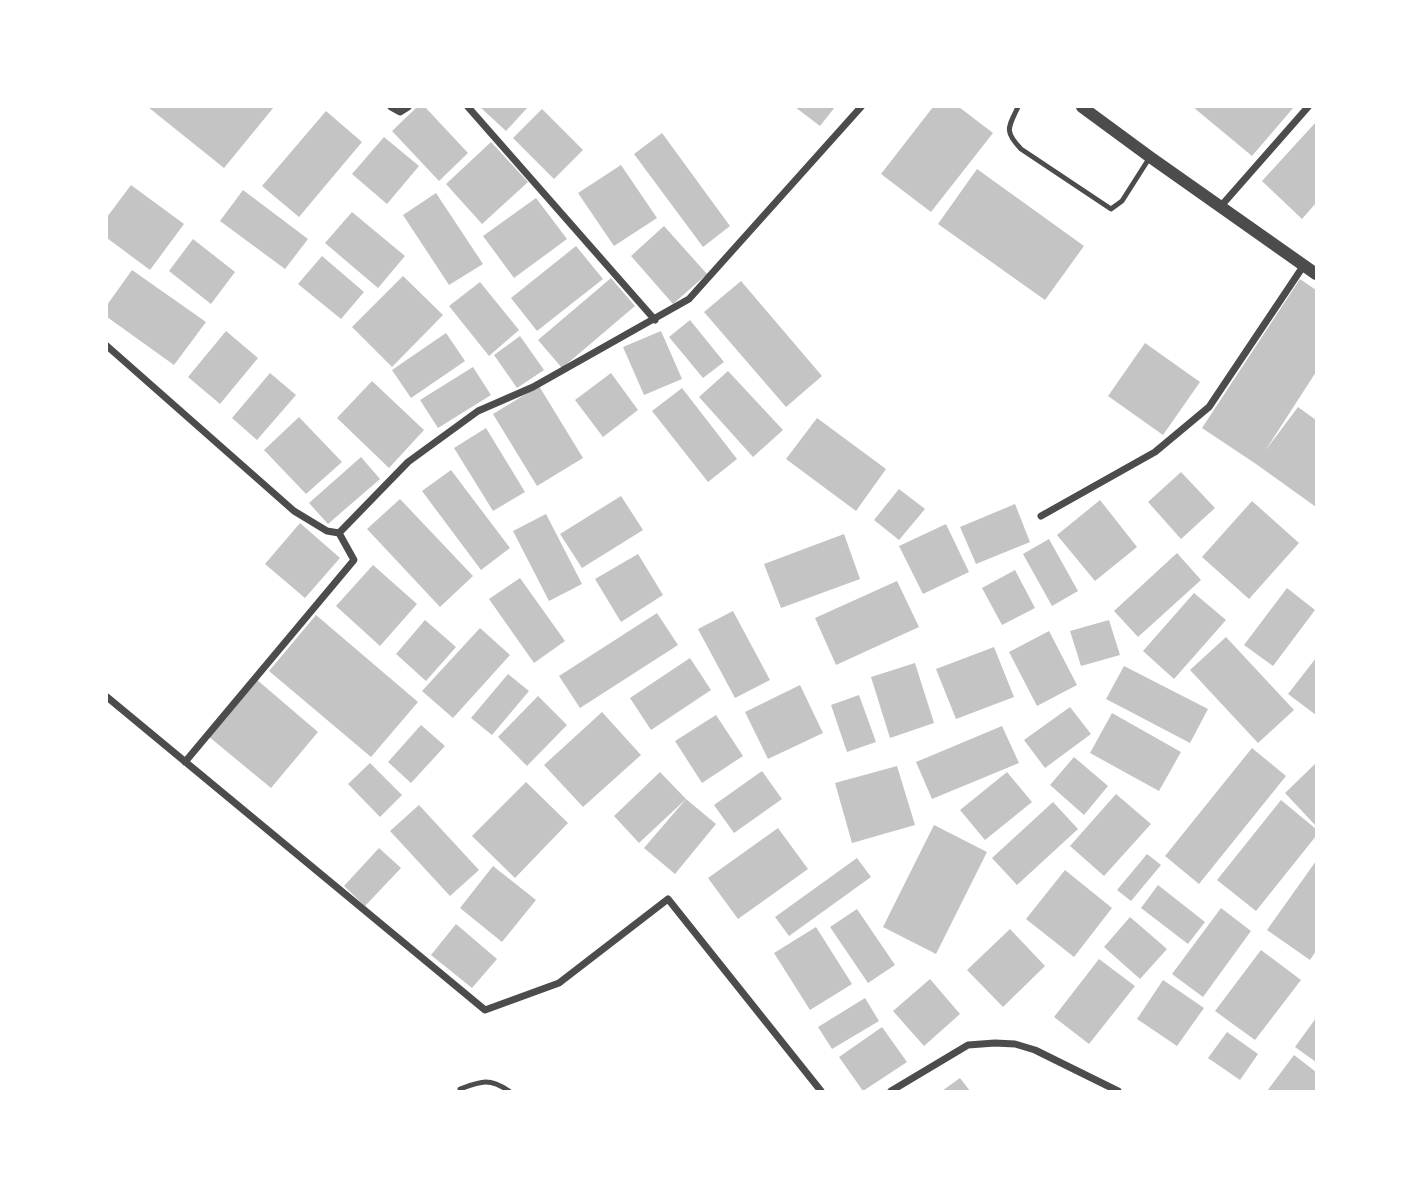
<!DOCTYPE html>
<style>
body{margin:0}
#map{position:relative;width:1423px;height:1198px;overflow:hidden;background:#fff;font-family:Manrope,sans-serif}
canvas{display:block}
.frame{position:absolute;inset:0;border:108px solid #fff;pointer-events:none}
</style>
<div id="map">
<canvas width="1423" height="1198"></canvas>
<div class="frame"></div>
</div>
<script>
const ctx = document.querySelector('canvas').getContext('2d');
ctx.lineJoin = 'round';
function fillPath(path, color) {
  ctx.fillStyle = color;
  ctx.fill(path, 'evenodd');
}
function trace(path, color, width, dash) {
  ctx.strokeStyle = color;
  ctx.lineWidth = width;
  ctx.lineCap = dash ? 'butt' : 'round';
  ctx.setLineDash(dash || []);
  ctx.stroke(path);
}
const building = new Path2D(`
 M 148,107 L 274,107 L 224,168 Z
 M 417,107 L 425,107 L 468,153 L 439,181 L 392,131 Z
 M 480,107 L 528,107 L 506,131 Z
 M 795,107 L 835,107 L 820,126 Z
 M 933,107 L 959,107 L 993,133 L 931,212 L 881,174 Z
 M 1193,107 L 1294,107 L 1252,156 Z
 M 542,109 L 583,150 L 554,179 L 513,138 Z
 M 326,111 L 362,142 L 299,217 L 262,186 Z
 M 1316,122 L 1316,203 L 1302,219 L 1262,181 Z
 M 662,133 L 730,226 L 703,247 L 634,154 Z
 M 384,137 L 419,166 L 387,204 L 352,174 Z
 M 491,142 L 528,182 L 482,224 L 446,184 Z
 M 621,165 L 657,218 L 614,246 L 578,193 Z
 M 977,169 L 1084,246 L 1045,300 L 938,224 Z
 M 131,185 L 184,224 L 150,270 L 107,238 L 107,217 Z
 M 243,190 L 308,239 L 285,269 L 220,221 Z
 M 436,193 L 483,264 L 449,285 L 403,215 Z
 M 536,198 L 567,239 L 514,278 L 483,236 Z
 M 352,212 L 405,256 L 378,288 L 325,243 Z
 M 664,226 L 707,274 L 673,304 L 631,256 Z
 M 193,239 L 235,272 L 211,304 L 169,271 Z
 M 576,246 L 603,279 L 537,331 L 511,298 Z
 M 322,256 L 364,292 L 341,319 L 298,284 Z
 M 132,270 L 206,322 L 174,365 L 107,317 L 107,305 Z
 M 403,276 L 443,315 L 392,367 L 352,327 Z
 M 611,278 L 635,306 L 562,368 L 538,340 Z
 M 1300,279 L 1316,290 L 1316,372 L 1265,451 L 1298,407 L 1316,420 L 1316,507 L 1256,464 L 1202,428 Z
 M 741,281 L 822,376 L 786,407 L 704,312 Z
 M 480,282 L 519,330 L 489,356 L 449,306 Z
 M 690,320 L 724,362 L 703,378 L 669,337 Z
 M 226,331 L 258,358 L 220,404 L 188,377 Z
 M 661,331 L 682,379 L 644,395 L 623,347 Z
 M 446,333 L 465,361 L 411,398 L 392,370 Z
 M 520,336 L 544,370 L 517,388 L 494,355 Z
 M 1145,343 L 1200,382 L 1163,435 L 1108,396 Z
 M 473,367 L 491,395 L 438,428 L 420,400 Z
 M 728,371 L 783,430 L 753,457 L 699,397 Z
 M 270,373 L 296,395 L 257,440 L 232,418 Z
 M 611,373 L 638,410 L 603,437 L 575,400 Z
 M 372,381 L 424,430 L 389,468 L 337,418 Z
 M 539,386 L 583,458 L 537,486 L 493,414 Z
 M 682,388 L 737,459 L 708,482 L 652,411 Z
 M 299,417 L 342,462 L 306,494 L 264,450 Z
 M 817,418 L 886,469 L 856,511 L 786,459 Z
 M 486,428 L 525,492 L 493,511 L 454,448 Z
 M 361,457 L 380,479 L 328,524 L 309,503 Z
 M 451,470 L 510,548 L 481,570 L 422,491 Z
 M 1181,472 L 1215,508 L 1181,539 L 1148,502 Z
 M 899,489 L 925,509 L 899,540 L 874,520 Z
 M 621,496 L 643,530 L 582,568 L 560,534 Z
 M 400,499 L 473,576 L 440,607 L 367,529 Z
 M 1100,500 L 1137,547 L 1095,581 L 1057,535 Z
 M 1252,501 L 1299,543 L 1249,599 L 1202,557 Z
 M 1015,504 L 1030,542 L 976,564 L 960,527 Z
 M 546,514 L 582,584 L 549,601 L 513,531 Z
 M 300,523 L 340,558 L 305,598 L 265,564 Z
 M 946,524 L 969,572 L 923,594 L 899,546 Z
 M 844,534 L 860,579 L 781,608 L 764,564 Z
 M 1049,539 L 1078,591 L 1052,606 L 1023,554 Z
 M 1177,553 L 1201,580 L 1138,637 L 1114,611 Z
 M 638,554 L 663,595 L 621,622 L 595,579 Z
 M 373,565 L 417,604 L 380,646 L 336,606 Z
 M 1015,570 L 1035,608 L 1002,625 L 982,588 Z
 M 520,578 L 565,641 L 534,663 L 489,599 Z
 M 897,581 L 919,627 L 836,665 L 815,618 Z
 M 1287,588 L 1315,610 L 1273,666 L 1244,645 Z
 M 1194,593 L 1226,620 L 1174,679 L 1143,651 Z
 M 733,611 L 770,680 L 735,698 L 698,629 Z
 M 657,613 L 678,645 L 580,708 L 559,676 Z
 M 316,615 L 418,702 L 371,757 L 269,671 Z
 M 425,620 L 456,647 L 426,681 L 396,654 Z
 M 1109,620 L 1120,655 L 1081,666 L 1070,631 Z
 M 480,628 L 510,655 L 453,718 L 422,691 Z
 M 1049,631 L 1077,685 L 1037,706 L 1009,652 Z
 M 1226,637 L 1294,710 L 1258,743 L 1190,670 Z
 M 994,647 L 1014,697 L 956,719 L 936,669 Z
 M 690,658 L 711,690 L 651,730 L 630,698 Z
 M 1316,658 L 1316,715 L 1288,694 Z
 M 915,663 L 934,723 L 890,738 L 871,677 Z
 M 1124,666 L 1208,709 L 1190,743 L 1106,699 Z
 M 508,674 L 529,691 L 492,735 L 471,718 Z
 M 256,679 L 318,732 L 271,788 L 208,736 Z
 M 800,685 L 823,733 L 768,759 L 745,712 Z
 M 859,695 L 876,742 L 847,752 L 831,705 Z
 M 538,696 L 567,725 L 527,766 L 498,737 Z
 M 1070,707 L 1091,734 L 1045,768 L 1024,740 Z
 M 602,712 L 641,755 L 583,807 L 544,765 Z
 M 1112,713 L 1181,752 L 1159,791 L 1090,753 Z
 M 716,715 L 743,756 L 702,783 L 675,741 Z
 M 421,725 L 445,746 L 411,783 L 388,762 Z
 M 1002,726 L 1019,763 L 932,799 L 916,762 Z
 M 1252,748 L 1286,776 L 1199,884 L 1165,856 Z
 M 1074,757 L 1108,786 L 1084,815 L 1050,785 Z
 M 370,763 L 402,795 L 380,817 L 348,784 Z
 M 1316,763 L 1316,826 L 1285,793 Z
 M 897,766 L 915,825 L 852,843 L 835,783 Z
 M 762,771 L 782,799 L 734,833 L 714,805 Z
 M 660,772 L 686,799 L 639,843 L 614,816 Z
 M 1007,772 L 1032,802 L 985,840 L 960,810 Z
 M 526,782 L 568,823 L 515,878 L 472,836 Z
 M 1116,794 L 1151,824 L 1104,876 L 1070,846 Z
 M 686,799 L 716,824 L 675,874 L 644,848 Z
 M 1281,800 L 1316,829 L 1316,836 L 1256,911 L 1217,880 Z
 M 1053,802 L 1078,829 L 1017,885 L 992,858 Z
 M 419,805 L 479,870 L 450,896 L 390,831 Z
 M 934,825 L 987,852 L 936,954 L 883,927 Z
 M 778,828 L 808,869 L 738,919 L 708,878 Z
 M 379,848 L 401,868 L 365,906 L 344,886 Z
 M 1147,854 L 1161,865 L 1131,901 L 1117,890 Z
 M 857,858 L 871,877 L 789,936 L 775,917 Z
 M 1316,861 L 1316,951 L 1310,960 L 1267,930 Z
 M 493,866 L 536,900 L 502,942 L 460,908 Z
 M 1065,870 L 1112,908 L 1074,957 L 1026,919 Z
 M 1158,885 L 1205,922 L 1188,944 L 1141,908 Z
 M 1221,908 L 1251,931 L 1203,997 L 1172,974 Z
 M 857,909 L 895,965 L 868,983 L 830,927 Z
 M 1130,917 L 1167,949 L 1140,979 L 1104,947 Z
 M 456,924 L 497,959 L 472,988 L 431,955 Z
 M 816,927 L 852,984 L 810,1010 L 774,953 Z
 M 1010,929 L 1045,966 L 1003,1007 L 967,970 Z
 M 1261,950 L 1301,980 L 1255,1040 L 1215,1011 Z
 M 1099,959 L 1135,986 L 1089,1044 L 1054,1017 Z
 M 930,979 L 960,1014 L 924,1046 L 893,1011 Z
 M 1163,980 L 1204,1008 L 1177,1046 L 1137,1019 Z
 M 865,998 L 879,1021 L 832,1049 L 818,1027 Z
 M 1316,1018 L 1316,1062 L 1295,1047 Z
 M 882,1027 L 907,1062 L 863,1091 L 839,1057 Z
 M 1227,1032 L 1258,1054 L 1240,1080 L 1208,1058 Z
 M 1294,1055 L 1316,1072 L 1316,1091 L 1267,1091 Z
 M 960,1078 L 970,1091 L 942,1091 Z`);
const service = new Path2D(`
 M 1018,107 C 1008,128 1004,131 1021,149 L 1111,209 L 1122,201 L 1150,157
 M 460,1089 C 482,1081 489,1078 509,1091`);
const minor = new Path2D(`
 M 391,107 L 400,112 L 408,107
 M 468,107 L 655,320
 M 1221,206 L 1308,107
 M 107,346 L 294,511 L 327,531 L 339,533 L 408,462 L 478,411 L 533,387 L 689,299 L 861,107
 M 1041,516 L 1155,452 L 1209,407 L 1304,265
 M 107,697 L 485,1010 L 559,983 L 668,899 L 821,1091
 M 185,762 L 354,560 L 339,533
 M 891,1091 L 968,1045 L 995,1043 L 1015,1044 L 1035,1050 L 1118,1091`);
const tertiary = new Path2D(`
 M 1082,107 L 1150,157 L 1316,274`);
fillPath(building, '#c4c4c4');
trace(service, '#4c4c4c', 5);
trace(minor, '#4c4c4c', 7);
trace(tertiary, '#4c4c4c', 12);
</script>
